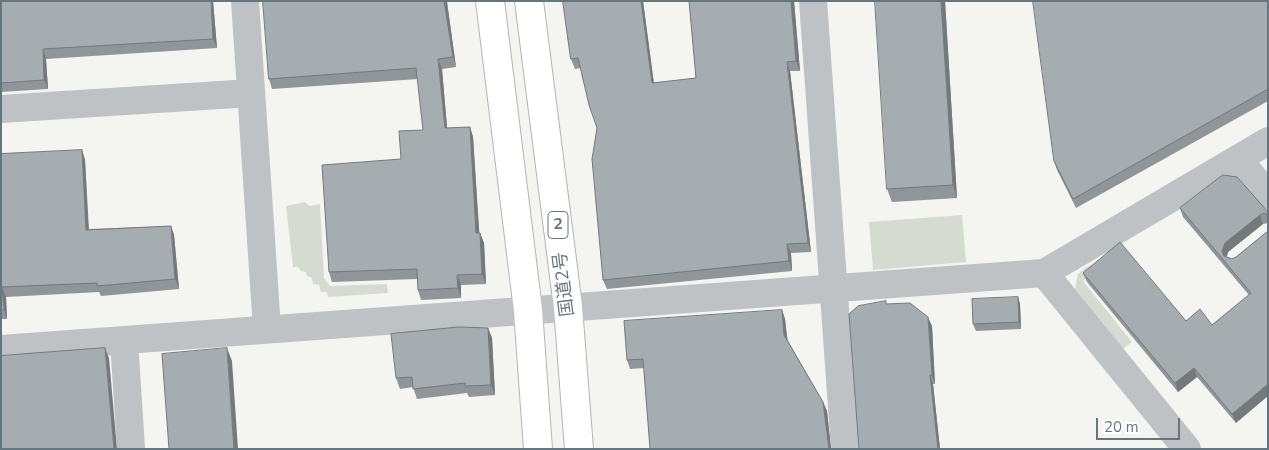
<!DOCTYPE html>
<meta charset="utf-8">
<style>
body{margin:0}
#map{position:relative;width:1269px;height:450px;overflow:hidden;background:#f4f4f1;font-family:"Nunito Sans",sans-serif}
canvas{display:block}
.frame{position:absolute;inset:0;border:2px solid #66767f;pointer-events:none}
.scale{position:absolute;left:1096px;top:418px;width:84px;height:22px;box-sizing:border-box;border:2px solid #66767f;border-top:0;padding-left:6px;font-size:15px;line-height:18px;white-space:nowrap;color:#66767f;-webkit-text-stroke:4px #fff;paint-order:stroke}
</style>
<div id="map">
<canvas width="1269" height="450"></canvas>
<div class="frame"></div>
<div class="scale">20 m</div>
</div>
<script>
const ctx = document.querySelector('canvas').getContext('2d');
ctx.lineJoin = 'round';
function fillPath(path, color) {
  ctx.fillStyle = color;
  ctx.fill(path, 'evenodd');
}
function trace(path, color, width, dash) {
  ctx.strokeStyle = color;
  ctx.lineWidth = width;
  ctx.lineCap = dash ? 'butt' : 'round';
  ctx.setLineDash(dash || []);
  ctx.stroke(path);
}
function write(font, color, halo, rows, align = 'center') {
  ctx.font = font + ' "Nunito Sans","Noto Sans JP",sans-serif';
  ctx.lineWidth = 5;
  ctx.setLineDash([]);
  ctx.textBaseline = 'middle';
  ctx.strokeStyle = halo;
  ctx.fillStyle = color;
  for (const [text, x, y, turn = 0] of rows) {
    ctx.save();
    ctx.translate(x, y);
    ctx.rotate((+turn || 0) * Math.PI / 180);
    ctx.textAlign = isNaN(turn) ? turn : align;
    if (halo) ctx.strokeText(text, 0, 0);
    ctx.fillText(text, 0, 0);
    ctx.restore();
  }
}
const green = new Path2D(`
 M 305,202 L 310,206 L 320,204 L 324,278 L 330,286 L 387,284 L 388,293 L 328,297 L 327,292 L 321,292 L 319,285 L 313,284 L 312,278 L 307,276 L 306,272 L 301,271 L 298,267 L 293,267 L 286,206 Z
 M 962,215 L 966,262 L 873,270 L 869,222 Z
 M 1113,256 L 1083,281 L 1132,342 L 1123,349 L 1075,289 L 1078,274 L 1086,267 Z`);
const minor = new Path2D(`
 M 813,1 L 845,449
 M 1,109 L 251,93
 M 1238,159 L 1268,195
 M 1044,273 L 1187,449
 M 124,340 L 131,449
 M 1,349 L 1044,273 L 1268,141`);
const tertiary = new Path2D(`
 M 245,1 L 267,329`);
const trunk = new Path2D(`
 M 490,1 L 528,310 L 538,449
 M 529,1 L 568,307 L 579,449`);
const wall = new Path2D(`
 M 1,1 L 213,1 L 217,48 L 46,59 L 48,89 L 1,92 Z
 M 263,1 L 450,1 L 450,2 L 447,2 L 456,67 L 442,69 L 447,128 L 470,127 L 473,137 L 479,233 L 480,233 L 484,243 L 486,284 L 461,285 L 461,298 L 421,300 L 418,290 L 417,279 L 332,282 L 329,272 L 401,159 L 423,130 L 418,79 L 272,89 L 269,79 Z
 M 563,1 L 643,1 L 654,83 L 696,78 L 689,1 L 794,1 L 800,71 L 790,71 L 811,252 L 791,253 L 792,271 L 607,289 L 603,280 L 597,128 L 581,68 L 575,69 L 571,59 Z
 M 945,1 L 957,198 L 892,202 L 887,189 Z
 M 1268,1 L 1268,101 L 1076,208 L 1057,170 L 1054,161 Z
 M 82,150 L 85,160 L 89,229 L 171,226 L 174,235 L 179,289 L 101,296 L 99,292 L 6,297 L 7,319 L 1,319 L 1,154 Z
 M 1180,208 L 1268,212 L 1268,223 L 1263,224 L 1228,252 L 1227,257 L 1232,259 L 1236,257 L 1268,231 L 1236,423 L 1197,377 L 1178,392 L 1087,282 L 1083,273 L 1186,321 L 1212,325 L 1249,295 L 1183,217 Z
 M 1018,297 L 1020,304 L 1021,329 L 976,331 L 973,324 Z
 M 887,304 L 932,326 L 935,384 L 933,384 L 940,449 L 859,449 Z
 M 782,310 L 785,319 L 787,339 L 823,402 L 827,411 L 831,449 L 650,449 L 644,368 L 630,369 L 627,360 Z
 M 488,328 L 492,338 L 495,395 L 469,397 L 467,393 L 417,399 L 413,387 L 400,389 L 396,378 Z`);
const shadedWall = new Path2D(`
 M 211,1 L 213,1 L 217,48 L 213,39 Z
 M 444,1 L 446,1 L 447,2 L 456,67 L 453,57 Z
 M 641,1 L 643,1 L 655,93 L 652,83 Z
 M 791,1 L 794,1 L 800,71 L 796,61 Z
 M 941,1 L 945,1 L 957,198 L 953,185 Z
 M 43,49 L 46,59 L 48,89 L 44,80 Z
 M 438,59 L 442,69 L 448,138 L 445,128 Z
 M 787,62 L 790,71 L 811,252 L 808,243 Z
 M 470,127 L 473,137 L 480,243 L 476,233 Z
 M 82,150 L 85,160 L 89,239 L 86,230 Z
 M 1260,215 L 1263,224 L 1228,252 L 1225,260 L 1222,251 L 1225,243 Z
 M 171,226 L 174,235 L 179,289 L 175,279 Z
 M 480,233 L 484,243 L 486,284 L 482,274 Z
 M 787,244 L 791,253 L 792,271 L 789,261 Z
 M 457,275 L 461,285 L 461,298 L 458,288 Z
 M 2,287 L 6,297 L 7,319 L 4,310 Z
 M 1018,297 L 1020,304 L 1021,329 L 1019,322 Z
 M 782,310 L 785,319 L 788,344 L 784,335 Z
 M 928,317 L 932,326 L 935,384 L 932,375 Z
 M 488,328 L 492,338 L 495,395 L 491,385 Z
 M 105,348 L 109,358 L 117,449 L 114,449 Z
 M 227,348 L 232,361 L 238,449 L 234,449 Z
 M 1194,368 L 1197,377 L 1178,392 L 1175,383 Z
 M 930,375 L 933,384 L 940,449 L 938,449 Z
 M 1268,384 L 1268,396 L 1236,423 L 1232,414 Z
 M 823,402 L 827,411 L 831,449 L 829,449 Z`);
const building = new Path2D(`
 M 1,1 L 211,1 L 213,39 L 43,49 L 44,80 L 1,83 Z
 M 263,1 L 444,1 L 453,57 L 438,59 L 445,128 L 470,127 L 476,233 L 480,233 L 482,274 L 457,275 L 458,288 L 418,290 L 417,269 L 329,272 L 322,165 L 401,159 L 399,131 L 423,130 L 416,68 L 269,79 Z
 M 563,1 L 641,1 L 652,83 L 696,78 L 689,1 L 791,1 L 796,61 L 787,62 L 808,243 L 787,244 L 789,261 L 603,280 L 592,159 L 597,128 L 589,105 L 578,58 L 571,59 Z
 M 875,1 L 941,1 L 953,185 L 887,189 Z
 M 1033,1 L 1268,1 L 1268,89 L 1073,199 L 1054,161 Z
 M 82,150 L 86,230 L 171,226 L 175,279 L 97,286 L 97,283 L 2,287 L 4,310 L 1,310 L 1,154 Z
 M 1223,175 L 1237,177 L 1268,212 L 1268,215 L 1264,213 L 1260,215 L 1225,243 L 1222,251 L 1224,256 L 1232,259 L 1236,257 L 1268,231 L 1268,384 L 1232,414 L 1194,368 L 1175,383 L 1083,273 L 1120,242 L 1186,321 L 1200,309 L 1212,325 L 1251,293 L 1180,208 Z
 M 1018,297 L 1019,322 L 973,324 L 972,299 Z
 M 886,301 L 886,304 L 910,303 L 928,317 L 932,375 L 930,375 L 938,449 L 859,449 L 849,314 L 858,306 Z
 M 782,310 L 784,335 L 823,402 L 829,449 L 650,449 L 643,359 L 627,360 L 624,321 Z
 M 459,327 L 488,328 L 491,385 L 465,386 L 465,383 L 413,389 L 412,377 L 396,378 L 391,334 Z
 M 105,348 L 114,449 L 1,449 L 1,356 Z
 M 227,348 L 234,449 L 169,449 L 162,354 Z`);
const shields = [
 [558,225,20]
];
const shieldNames = [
 ["2",558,225]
];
const streetNames = [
 ["国道2号",565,284,-97]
];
fillPath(green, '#d6dbd2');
trace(trunk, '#b1b5b7', 30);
trace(minor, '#bec2c5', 28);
trace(tertiary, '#bec2c5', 28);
trace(trunk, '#fff', 28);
fillPath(wall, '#8f9598');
fillPath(shadedWall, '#74797c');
fillPath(building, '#a6adb1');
trace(building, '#74797c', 1);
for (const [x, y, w] of shields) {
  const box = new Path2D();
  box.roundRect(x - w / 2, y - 13.5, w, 27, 4);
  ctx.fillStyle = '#fff';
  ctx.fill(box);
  trace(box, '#66767f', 1);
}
write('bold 16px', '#66767f', null, shieldNames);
write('18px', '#66767f', '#fff', streetNames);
</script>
